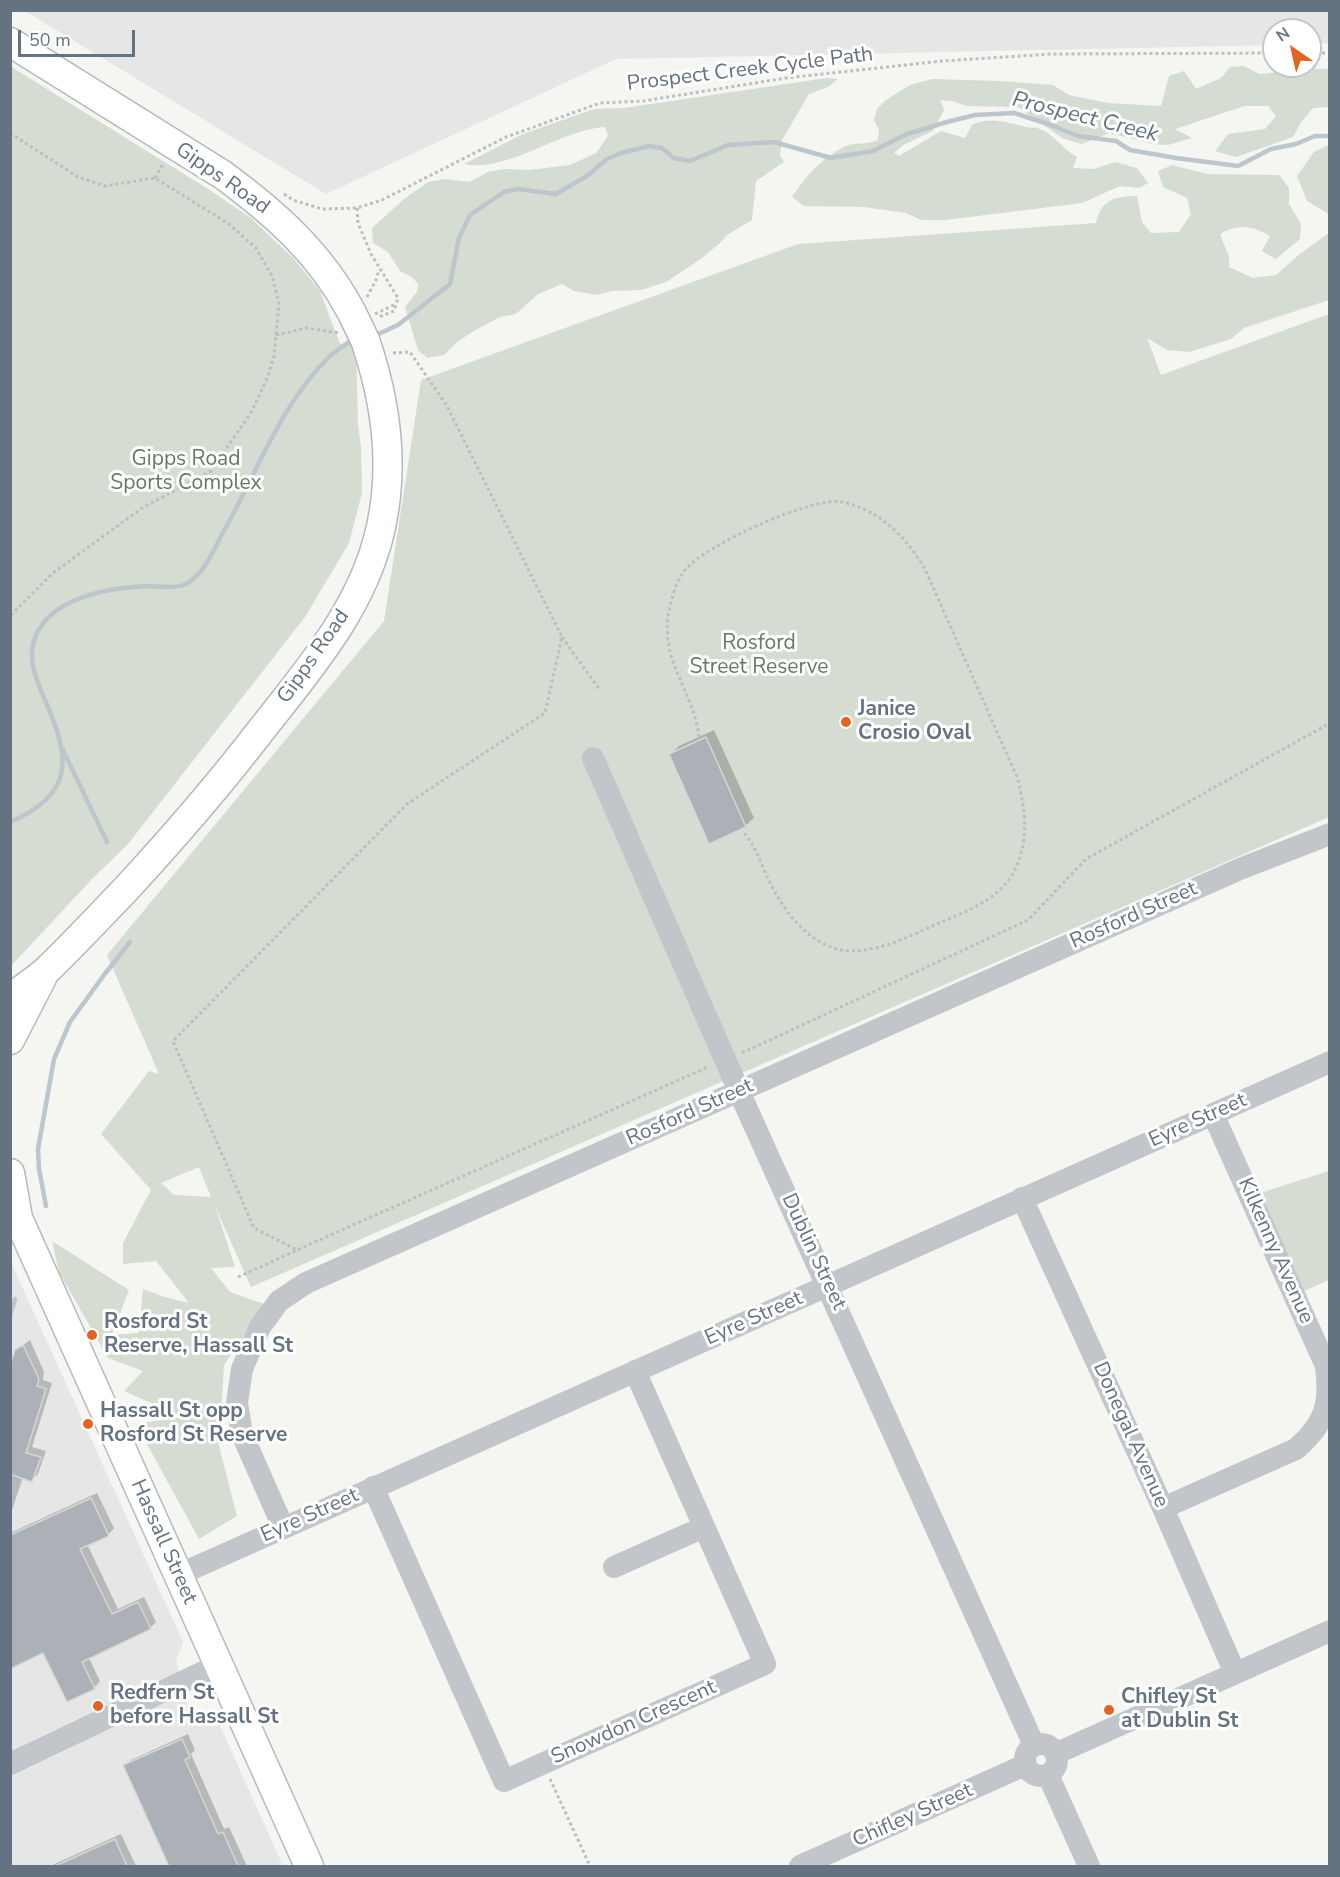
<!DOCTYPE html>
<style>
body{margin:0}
#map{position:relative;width:1340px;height:1877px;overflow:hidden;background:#f5f5f1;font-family:"Nunito Sans",sans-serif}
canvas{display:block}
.frame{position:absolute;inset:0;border:12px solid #647282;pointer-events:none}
.north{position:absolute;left:1262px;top:18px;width:60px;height:60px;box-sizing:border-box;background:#fff;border:2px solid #c1c7cd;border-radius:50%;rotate:326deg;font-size:16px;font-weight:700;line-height:24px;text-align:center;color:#647282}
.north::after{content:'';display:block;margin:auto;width:21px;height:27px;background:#e36323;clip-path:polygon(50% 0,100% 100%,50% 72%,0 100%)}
.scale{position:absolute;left:18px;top:30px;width:117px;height:27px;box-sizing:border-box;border:3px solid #647282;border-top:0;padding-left:8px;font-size:18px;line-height:21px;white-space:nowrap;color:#647282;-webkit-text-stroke:4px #fff;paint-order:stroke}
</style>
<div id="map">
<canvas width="1340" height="1877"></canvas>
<div class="frame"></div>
<div class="north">N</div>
<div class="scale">50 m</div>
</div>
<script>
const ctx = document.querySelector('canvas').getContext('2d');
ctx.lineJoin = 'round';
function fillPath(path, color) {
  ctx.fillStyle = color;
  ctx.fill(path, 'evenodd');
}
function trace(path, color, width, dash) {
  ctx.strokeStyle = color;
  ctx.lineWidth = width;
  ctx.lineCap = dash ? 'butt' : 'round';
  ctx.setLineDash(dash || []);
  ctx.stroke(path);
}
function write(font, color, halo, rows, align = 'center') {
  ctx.font = font + ' "Nunito Sans",sans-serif';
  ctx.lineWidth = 6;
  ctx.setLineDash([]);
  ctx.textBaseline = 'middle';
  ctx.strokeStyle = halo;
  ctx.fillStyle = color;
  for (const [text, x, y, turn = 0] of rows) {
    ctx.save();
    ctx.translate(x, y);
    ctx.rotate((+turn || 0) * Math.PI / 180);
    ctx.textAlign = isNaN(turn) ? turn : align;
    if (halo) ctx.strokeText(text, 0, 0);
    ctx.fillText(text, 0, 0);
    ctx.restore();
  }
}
const built = new Path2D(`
 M 1329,10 L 1329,43 L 1310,44 L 1310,30 L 1274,30 L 1274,45 L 616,59 L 326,194 L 25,11 Z
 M 10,1260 L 183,1642 L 176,1660 L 188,1707 L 216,1717 L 283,1866 L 11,1866 Z`);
const green = new Path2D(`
 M 1310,64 L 1316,69 L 1329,69 L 1329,107 L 1313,108 L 1301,122 L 1293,137 L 1236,157 L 1215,151 L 1228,134 L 1265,129 L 1276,116 L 1268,106 L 1244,106 L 1175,129 L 1192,138 L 1168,145 L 1153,144 L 1109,133 L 1082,144 L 1062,138 L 1018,107 L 967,106 L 952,101 L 940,100 L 944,110 L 933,131 L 903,145 L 894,153 L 899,156 L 941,131 L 965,138 L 972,125 C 990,116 1008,123 1026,127 C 1031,128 1036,127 1040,129 C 1055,135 1062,149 1077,157 L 1073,168 L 1094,169 L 1115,162 L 1137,168 L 1148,183 L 1139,188 L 1120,186 L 1082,203 L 945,220 L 921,220 L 906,213 L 864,207 L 804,206 L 792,197 C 806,176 822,157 846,146 C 856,142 868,145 878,140 L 879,130 L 874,120 L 877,109 L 886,100 L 910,85 L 932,79 L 1001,81 L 1053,85 L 1069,95 L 1108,103 L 1161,106 L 1169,76 L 1184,71 L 1196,89 L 1221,78 L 1230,67 L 1244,66 L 1259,74 L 1291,71 L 1300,66 L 1310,66 Z
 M 10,66 L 208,189 L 251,218 L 293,258 L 320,291 L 340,344 L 356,343 L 358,425 L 361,447 L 362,493 L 349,543 L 305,617 L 128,844 L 92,879 L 11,966 Z
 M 827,78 L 838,79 L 828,87 L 809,94 L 782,140 L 780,155 L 784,162 L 756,181 L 752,220 L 727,235 L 720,243 L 702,258 L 666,282 L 641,290 L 612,291 L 597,295 L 574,291 L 562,284 L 538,294 L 516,314 L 500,317 L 472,332 L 456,343 L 444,355 L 427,358 L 418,350 L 405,307 L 417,292 L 418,284 L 412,277 L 400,271 L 388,252 L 373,243 L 372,228 L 404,199 L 428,182 L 445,179 L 469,182 L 488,172 L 505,169 L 529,170 L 570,165 L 596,153 L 608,136 L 605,127 C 561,129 508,173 464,164 L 523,134 L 594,109 L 624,108 Z
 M 1329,145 L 1329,217 L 1327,213 L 1307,201 L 1297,176 L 1314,152 Z
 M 1172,165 L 1207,174 L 1279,175 L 1289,188 L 1289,204 L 1301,224 L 1300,239 L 1276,259 L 1262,251 L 1270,236 C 1252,226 1239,223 1220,234 L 1229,257 L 1229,267 L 1253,278 L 1276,275 L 1301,253 L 1329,233 L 1329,300 L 1244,328 L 1231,339 L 1189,352 L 1167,350 L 1147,338 L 1161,375 L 1329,314 L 1329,817 L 251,1287 L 215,1206 L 235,1267 L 211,1268 L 230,1292 L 267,1305 L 251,1326 L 224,1365 L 219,1446 L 237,1516 L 199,1539 L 136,1424 L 183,1417 L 124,1391 L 143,1371 L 108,1358 L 59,1272 L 52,1241 L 129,1290 L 112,1335 L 139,1333 L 143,1289 L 165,1297 L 189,1303 L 156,1261 L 123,1264 L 123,1243 L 151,1190 L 101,1134 L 149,1071 L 159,1074 L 107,955 L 384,621 L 421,380 L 798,244 L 1096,223 C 1101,200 1114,196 1137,196 L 1142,222 L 1151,233 L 1179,232 L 1191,214 L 1187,198 L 1163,187 L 1158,171 ZM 199,1167 L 211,1197 L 174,1195 L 161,1183 Z
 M 1329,1171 L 1329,1280 L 1304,1291 L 1260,1193 Z`);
const shadow = new Path2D(`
 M 714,730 L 754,818 L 745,826 L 671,754 L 679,746 Z
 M 30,1340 L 44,1372 L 43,1380 L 52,1383 L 32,1447 L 46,1451 L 38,1474 L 31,1480 L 23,1477 L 10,1516 L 10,1370 L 16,1351 Z
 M 97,1493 L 114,1528 L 108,1535 L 87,1544 L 118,1609 L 144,1597 L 156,1622 L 150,1628 L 89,1658 L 100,1681 L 94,1688 L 44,1651 L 10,1667 L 10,1533 Z
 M 188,1734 L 195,1750 L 191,1754 L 224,1829 L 229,1827 L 247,1866 L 170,1866 L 125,1766 L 131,1760 Z
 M 121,1834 L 136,1866 L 50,1866 Z`);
const stream = new Path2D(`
 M 374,336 L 398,325 L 450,284 L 459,238 L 470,215 L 504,192 L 518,189 L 556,194 L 587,176 L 607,159 L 621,153 L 649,146 L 662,148 L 674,158 L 690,161 L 728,145 L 774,142 L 831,158 L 873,151 L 907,134 L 947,122 L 975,115 L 1014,113 L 1048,124 L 1078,136 L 1116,141 L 1130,150 L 1176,158 L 1238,166 L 1271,149 L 1296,144 L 1315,136 L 1330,136
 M 63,750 L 107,842
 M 10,822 C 76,794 70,757 45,700 C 36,679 26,658 36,635 C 54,596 109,588 147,586 C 158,586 174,589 184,585 C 189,583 198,575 201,571 C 211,559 218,541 226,527 C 258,470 281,404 329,357 C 335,351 343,347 350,341 L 354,341
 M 46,1206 L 39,1169 L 38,1149 L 54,1059 L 70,1022 L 104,975 L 130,942
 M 10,1315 L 15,1299`);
const building = new Path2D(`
 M 706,737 L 746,827 L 709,844 L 669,754 Z
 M 23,1345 L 39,1379 L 37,1386 L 46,1389 L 26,1453 L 41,1457 L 32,1482 L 10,1474 L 10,1365 L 15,1350 Z
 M 91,1498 L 109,1536 L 80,1549 L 112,1614 L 138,1602 L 151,1629 L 82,1662 L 95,1689 L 67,1702 L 43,1653 L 10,1669 L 10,1535 Z
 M 182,1739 L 190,1757 L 185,1760 L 218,1834 L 223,1832 L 238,1866 L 169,1866 L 123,1765 Z
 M 115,1839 L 127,1866 L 55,1866 Z`);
const path = new Path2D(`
 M 1310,53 L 1330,53
 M 10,133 L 78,177 L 105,186 L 155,178 L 229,224 L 256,248 L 272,276 L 279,303 L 274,356 L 268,376 L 252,411 L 211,471 L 142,508 L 53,573 L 10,616
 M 155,178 L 163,164
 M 284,194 L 293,200 L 322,209 L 357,208 L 382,200 L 506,137 L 600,103 L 643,101 L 786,78 L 942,61 L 1052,54 L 1274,53
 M 357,208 L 358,223 L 371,254 L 398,298 L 394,311 L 379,317
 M 367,297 L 376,280 L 379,270
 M 375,314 L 396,304
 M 276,335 L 307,328 L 339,333
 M 393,353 L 410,352 L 447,406 L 562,637 L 545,713 L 407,804 L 173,1041 L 254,1228 L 297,1250 L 708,1067
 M 562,637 L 599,689
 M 699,737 C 694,691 659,660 669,611 C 672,597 676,580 686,569 C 706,545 812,496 842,502 C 880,510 906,537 925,569 L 1017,777 C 1026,810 1030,844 1012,875 C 995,902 964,912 937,924 C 906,938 861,961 828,946 C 796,931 778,901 764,870 C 758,856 753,842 742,831
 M 742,1053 L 1028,920 L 1086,859 L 1330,723
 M 238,1277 L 297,1250
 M 550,1779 L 590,1866`);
const minor = new Path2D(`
 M 593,758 L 742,1098 L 1034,1745
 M 1022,1198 L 1163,1508 L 1235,1673
 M 373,1487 L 504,1781 L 765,1664 L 635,1371
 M 1163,1508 L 1296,1449 C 1325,1424 1331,1404 1326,1366 L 1213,1114
 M 283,1527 L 242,1434 L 237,1403 L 242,1369 L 260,1327 L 279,1301 L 306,1283 L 1240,869 L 1330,834
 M 614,1567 L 704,1527
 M 178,1575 L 1330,1062
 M1025 1760a16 16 0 1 1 32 0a16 16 0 1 1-32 0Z
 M 1057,1753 L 1330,1631
 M 10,1764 L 218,1665
 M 1048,1775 L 1089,1866
 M 800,1866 L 1025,1765`);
const major = new Path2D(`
 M 10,42 L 223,175 C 276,214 321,254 352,313
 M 10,998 C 22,989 36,980 47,970 C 74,944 100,916 126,889 C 174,837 219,785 262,729 C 310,668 364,606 381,527 C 395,463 386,401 365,340
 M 10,1040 L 43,976
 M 10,1173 L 18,1218
 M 10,1208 L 18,1218 L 309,1866`);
const majorBridge = new Path2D(`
 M 352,313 L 365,340`);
const markers = [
 [846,722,6,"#e36323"],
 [92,1335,6,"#e36323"],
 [88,1424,6,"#e36323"],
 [98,1706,6,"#e36323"],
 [1109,1710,6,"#e36323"]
];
const streetNames = [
 ["Prospect Creek Cycle Path",750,70,-7],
 ["Gipps Road",222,179,35],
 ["Gipps Road",314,657,-55],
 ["Rosford Street",1134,916,-24],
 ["Rosford Street",690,1113,-24],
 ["Eyre Street",1198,1121,-24],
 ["Kilkenny Avenue",1275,1251,66],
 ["Dublin Street",813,1252,65],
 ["Eyre Street",754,1319,-24],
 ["Donegal Avenue",1130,1435,66],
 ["Eyre Street",310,1516,-24],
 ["Hassall Street",163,1542,66],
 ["Snowdon Crescent",634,1723,-24],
 ["Chifley Street",913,1816,-24]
];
const parkNames = [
 ["Gipps Road",186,460],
 ["Sports Complex",186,484],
 ["Rosford",759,644],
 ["Street Reserve",759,668]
];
const poiNames = [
 ["Janice",858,710],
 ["Crosio Oval",858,734],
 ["Rosford St",104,1323],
 ["Reserve, Hassall St",104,1347],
 ["Hassall St opp",100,1412],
 ["Rosford St Reserve",100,1436],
 ["Redfern St",110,1694],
 ["before Hassall St",110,1718],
 ["Chifley St",1121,1698],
 ["at Dublin St",1121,1722]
];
const waterNames = [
 ["Prospect Creek",1085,118,14]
];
fillPath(built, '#e5e6e5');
fillPath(green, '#d5dcd2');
fillPath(shadow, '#0003');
trace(stream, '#bdc6cd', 4.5);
fillPath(building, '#abb1b7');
trace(building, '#d6d6d4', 1.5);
trace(major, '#b5b9bd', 31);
trace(path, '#bcbec0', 3, [3, 3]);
trace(minor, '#c2c5c9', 22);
trace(major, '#fff', 28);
trace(majorBridge, '#b5b9bd', 31, []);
trace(majorBridge, '#fff', 28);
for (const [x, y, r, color] of markers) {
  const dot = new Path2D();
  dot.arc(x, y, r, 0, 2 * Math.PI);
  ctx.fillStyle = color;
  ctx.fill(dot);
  trace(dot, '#fff', 2);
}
write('21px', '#647282', '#fff', streetNames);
write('21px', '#657963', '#fff', parkNames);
write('bold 21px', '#647282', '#fff', poiNames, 'left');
write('italic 22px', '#5f737f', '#fff', waterNames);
</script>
